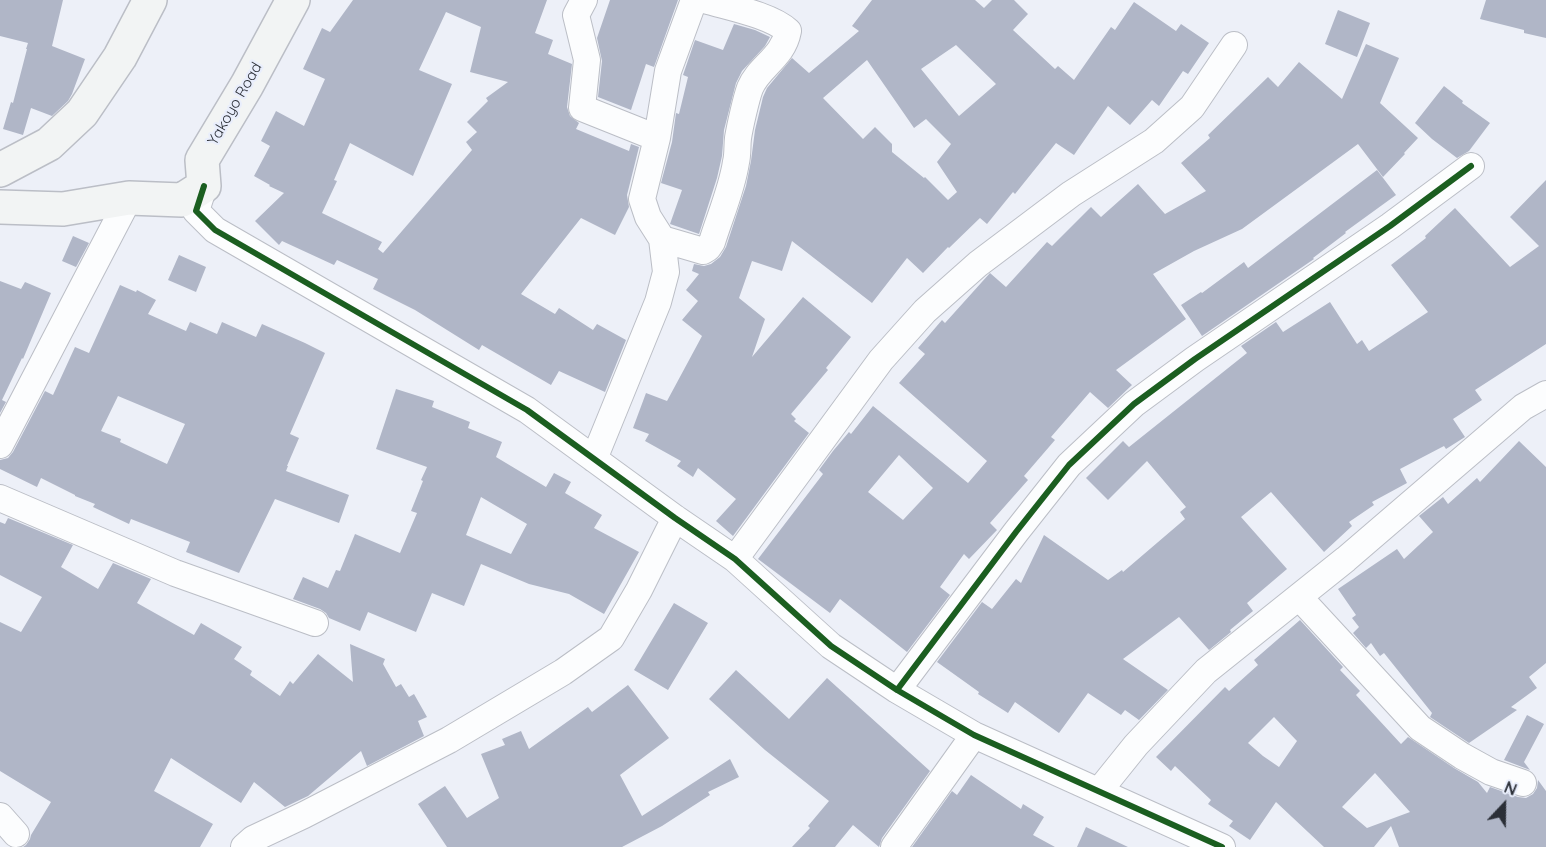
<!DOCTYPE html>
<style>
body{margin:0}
#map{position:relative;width:1546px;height:847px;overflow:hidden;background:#edf0f8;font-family:Quicksand,sans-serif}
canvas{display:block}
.north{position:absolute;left:1474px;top:775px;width:60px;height:60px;-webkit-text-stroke:4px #e9eefc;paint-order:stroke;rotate:22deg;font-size:16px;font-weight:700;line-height:24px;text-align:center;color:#2b2f37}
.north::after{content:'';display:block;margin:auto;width:21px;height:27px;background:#2b2f37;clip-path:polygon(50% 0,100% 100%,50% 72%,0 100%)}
</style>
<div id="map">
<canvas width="1546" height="847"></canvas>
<div class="north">N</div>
</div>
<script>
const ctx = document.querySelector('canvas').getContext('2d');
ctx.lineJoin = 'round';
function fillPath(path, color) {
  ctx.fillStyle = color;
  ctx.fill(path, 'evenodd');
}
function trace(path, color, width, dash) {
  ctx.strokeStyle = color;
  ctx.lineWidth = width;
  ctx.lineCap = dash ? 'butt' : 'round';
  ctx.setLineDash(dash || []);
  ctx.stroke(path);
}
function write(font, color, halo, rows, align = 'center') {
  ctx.font = font + ' Quicksand,sans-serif';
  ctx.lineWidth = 4.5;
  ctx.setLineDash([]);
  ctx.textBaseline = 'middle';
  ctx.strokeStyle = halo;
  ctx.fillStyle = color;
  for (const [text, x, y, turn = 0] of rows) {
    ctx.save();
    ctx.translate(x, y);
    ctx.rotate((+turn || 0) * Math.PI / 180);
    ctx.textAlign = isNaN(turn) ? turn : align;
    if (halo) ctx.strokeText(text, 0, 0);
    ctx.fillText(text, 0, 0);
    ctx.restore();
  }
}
const building = new Path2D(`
 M 0,0 L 63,0 L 52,46 L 85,59 L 72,94 L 68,101 L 52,116 L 31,108 L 23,135 L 3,129 L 11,102 L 13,103 L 27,49 L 26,49 L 28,43 L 0,36 Z
 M 353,0 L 547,0 L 535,33 L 553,40 L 548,54 L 572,64 L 567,107 L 570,116 L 579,123 L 576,129 L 629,151 L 631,144 L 639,147 L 627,195 L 629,207 L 615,235 L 581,218 L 521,294 L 555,314 L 559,308 L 593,330 L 597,324 L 626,340 L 605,392 L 559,371 L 551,385 L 482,345 L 479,350 L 415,310 L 373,289 L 378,279 L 337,260 L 334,265 L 282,241 L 279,245 L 255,221 L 284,193 L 269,186 L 270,185 L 254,176 L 270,146 L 261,141 L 276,111 L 304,126 L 325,79 L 303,69 L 322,28 L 330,32 ZM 446,12 L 481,27 L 470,72 L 508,82 L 486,98 L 488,101 L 467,122 L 477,132 L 466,142 L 472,150 L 383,253 L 378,249 L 382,242 L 322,213 L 337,181 L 334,180 L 350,143 L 413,176 L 452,84 L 419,70 Z
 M 610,0 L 678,0 L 654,67 L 646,64 L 631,110 L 598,97 L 602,61 L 597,38 Z
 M 872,0 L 975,0 L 984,8 L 992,0 L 1014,0 L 1028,14 L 1013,30 L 1055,69 L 1058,66 L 1074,80 L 1111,27 L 1115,30 L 1134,2 L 1176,31 L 1181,24 L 1209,43 L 1188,74 L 1183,71 L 1159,106 L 1152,100 L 1130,125 L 1108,106 L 1074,155 L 1056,143 L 1015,194 L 1013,192 L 987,224 L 980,218 L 949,248 L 948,247 L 923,273 L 907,258 L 872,303 L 792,241 L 782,271 L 752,261 L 739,298 L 765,319 L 752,357 L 803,297 L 851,337 L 826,368 L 828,370 L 791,414 L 796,419 L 794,421 L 809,433 L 733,536 L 716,521 L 736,499 L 698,468 L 693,477 L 677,466 L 681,461 L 645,441 L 649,434 L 633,428 L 646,393 L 667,401 L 702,336 L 682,320 L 698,301 L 686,290 L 699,274 L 692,271 L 694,264 L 704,266 L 711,264 L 720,257 L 726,247 L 746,186 L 751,161 L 755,130 L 763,97 L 767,88 L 792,58 L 809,73 L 859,31 L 852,26 ZM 956,45 L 996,84 L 959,116 L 921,69 ZM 867,60 L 914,128 L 926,119 L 951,144 L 937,162 L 957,192 L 948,200 L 925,177 L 924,178 L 892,152 L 892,144 L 875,127 L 863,139 L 823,98 Z
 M 1486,0 L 1546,0 L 1546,38 L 1524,33 L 1524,30 L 1480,19 Z
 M 1338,10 L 1370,23 L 1357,57 L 1325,44 Z
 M 734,24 L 755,30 L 770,37 L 765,46 L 742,71 L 736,83 L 724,130 L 722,156 L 717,178 L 699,234 L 670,224 L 682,190 L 661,183 L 672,142 L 676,113 L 679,114 L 688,77 L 683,75 L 695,40 L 723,50 Z
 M 1366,44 L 1399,58 L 1380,103 L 1418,138 L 1404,153 L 1405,154 L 1383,177 L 1358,144 L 1242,229 L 1194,251 L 1153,274 L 1186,319 L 1116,370 L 1132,385 L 1108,408 L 1090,392 L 1051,437 L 1055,440 L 1024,476 L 1028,480 L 990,523 L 997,530 L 969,559 L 964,554 L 940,587 L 950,595 L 907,652 L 840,599 L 830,613 L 758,559 L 823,474 L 819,470 L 833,451 L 849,432 L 851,434 L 873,406 L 968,483 L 987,461 L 899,383 L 925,354 L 918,348 L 942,320 L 945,323 L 990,273 L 1006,287 L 1047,242 L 1052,246 L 1091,207 L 1101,217 L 1138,184 L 1165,214 L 1206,191 L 1181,163 L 1210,138 L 1208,135 L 1268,77 L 1278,87 L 1299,62 L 1342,99 ZM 899,455 L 933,488 L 903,520 L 868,492 Z
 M 1444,86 L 1463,101 L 1462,103 L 1490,123 L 1469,151 L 1457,158 L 1432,139 L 1415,123 Z
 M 1377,170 L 1396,195 L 1345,232 L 1346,233 L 1313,258 L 1314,259 L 1202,336 L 1181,305 L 1201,292 L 1202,293 L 1244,262 L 1248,268 Z
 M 1546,180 L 1546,344 L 1475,390 L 1482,400 L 1453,419 L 1465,437 L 1446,449 L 1444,446 L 1400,469 L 1407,483 L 1372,502 L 1374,505 L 1349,522 L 1352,526 L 1324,552 L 1271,492 L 1241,517 L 1287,569 L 1247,603 L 1253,611 L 1230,630 L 1231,632 L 1209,650 L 1179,617 L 1123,659 L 1168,690 L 1139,720 L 1125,710 L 1121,715 L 1088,693 L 1059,733 L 1015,702 L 1008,713 L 978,694 L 979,692 L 937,662 L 982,602 L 992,609 L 1016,579 L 1021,583 L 1044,535 L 1108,580 L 1122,570 L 1123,572 L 1185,519 L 1180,512 L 1186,507 L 1147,461 L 1108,500 L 1086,478 L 1123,441 L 1129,447 L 1247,353 L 1241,346 L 1276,322 L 1283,332 L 1330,302 L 1357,344 L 1362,340 L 1369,351 L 1428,312 L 1391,265 L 1426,238 L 1425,236 L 1455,208 L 1510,267 L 1539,246 L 1510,217 Z
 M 73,236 L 89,243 L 76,267 L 62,261 Z
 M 179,255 L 206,267 L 196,292 L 168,280 Z
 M 0,281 L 21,289 L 25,282 L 51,293 L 23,359 L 22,358 L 2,400 L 6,402 L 0,413 Z
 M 120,285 L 136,292 L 137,290 L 156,300 L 148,314 L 186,331 L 190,322 L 217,334 L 222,322 L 256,337 L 262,324 L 305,343 L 325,353 L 290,434 L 299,438 L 287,466 L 288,466 L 286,471 L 349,495 L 339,523 L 275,499 L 239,573 L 186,552 L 190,542 L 131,519 L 129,524 L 93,507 L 95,504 L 75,496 L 75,495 L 41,478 L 37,487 L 0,469 L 0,460 L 8,458 L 13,452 L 45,391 L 53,395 L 75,347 L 89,353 ZM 118,396 L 185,424 L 167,464 L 120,442 L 121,439 L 101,431 Z
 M 396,389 L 434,401 L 432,407 L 470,422 L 468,428 L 502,442 L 496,457 L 546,487 L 554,473 L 571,482 L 565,493 L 602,515 L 594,528 L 639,552 L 604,614 L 569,594 L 529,584 L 481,564 L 464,606 L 432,593 L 416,632 L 368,612 L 360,631 L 329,618 L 326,613 L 320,609 L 293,599 L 303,577 L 328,588 L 336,570 L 340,571 L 355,534 L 400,553 L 417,513 L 411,511 L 423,481 L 421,480 L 427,467 L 376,449 ZM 481,497 L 527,524 L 511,554 L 466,535 Z
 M 1519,441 L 1546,467 L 1546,663 L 1529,677 L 1537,688 L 1511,707 L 1517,710 L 1469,743 L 1430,717 L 1432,713 L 1384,653 L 1380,656 L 1371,643 L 1366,648 L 1353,633 L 1359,627 L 1352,618 L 1356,615 L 1338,589 L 1397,549 L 1404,559 L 1433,532 L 1419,516 L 1443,497 L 1448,504 L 1477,478 L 1480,482 Z
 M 8,518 L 73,545 L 61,567 L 98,589 L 113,563 L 151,579 L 137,603 L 194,635 L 201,623 L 242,647 L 234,659 L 252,671 L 250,675 L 280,696 L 290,681 L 293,684 L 318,654 L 353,682 L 350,644 L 385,659 L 383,664 L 396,687 L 401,684 L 409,697 L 414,694 L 427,717 L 418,721 L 424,736 L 367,766 L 361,751 L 308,796 L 285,807 L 254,782 L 241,803 L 171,758 L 154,791 L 213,824 L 200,847 L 23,847 L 26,845 L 30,839 L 31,835 L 51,802 L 0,771 L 0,622 L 21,632 L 42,597 L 0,575 L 0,522 L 5,524 Z
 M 674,603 L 708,623 L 668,690 L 634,670 Z
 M 1300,620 L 1343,667 L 1340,670 L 1360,691 L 1356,695 L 1401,744 L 1408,737 L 1454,768 L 1478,782 L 1487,793 L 1490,787 L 1518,797 L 1526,798 L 1533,794 L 1537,788 L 1538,780 L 1546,791 L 1546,847 L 1399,847 L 1391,826 L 1374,847 L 1324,847 L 1276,802 L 1250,840 L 1229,826 L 1233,821 L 1208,804 L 1211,800 L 1175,766 L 1171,771 L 1156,757 L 1225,687 L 1229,691 L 1258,665 L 1254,660 ZM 1274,717 L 1297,741 L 1279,767 L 1263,756 L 1248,743 ZM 1375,773 L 1410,812 L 1367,828 L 1342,807 Z
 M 736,670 L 789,719 L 827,678 L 930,771 L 882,838 L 879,847 L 853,825 L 835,847 L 792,847 L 810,828 L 808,826 L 829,801 L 765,750 L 709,699 Z
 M 628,685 L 669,738 L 620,775 L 642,816 L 730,759 L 739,777 L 708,792 L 710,795 L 662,826 L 622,847 L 447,847 L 418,804 L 445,786 L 467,818 L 499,798 L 481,754 L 505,745 L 502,739 L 521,731 L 529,749 L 588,707 L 592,712 Z
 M 1527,715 L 1544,724 L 1524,762 L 1530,770 L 1504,760 Z
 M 971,775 L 1021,809 L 1023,804 L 1044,817 L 1033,835 L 1055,847 L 912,847 L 952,791 L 957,795 Z
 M 1086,827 L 1128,847 L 1077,847 Z`);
const minor = new Path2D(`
 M 584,0 L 576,15 L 587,60 L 582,108 L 657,138
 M 204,186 L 196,211 L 215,230 L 527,410 L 675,518 L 735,559 L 831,646 L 897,690 L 974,735 L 1222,847
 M 662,239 L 703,251 L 708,248 L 712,242 C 720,216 732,189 736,162 C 738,154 737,146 738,138 C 740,126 746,99 750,88 C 759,66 783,58 788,31 C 771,15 728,7 705,0
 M 0,445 L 129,198
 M 594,459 L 658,302 L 666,272 L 662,239 L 648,217 L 642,199 L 657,138 L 668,71 L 694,0
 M 0,498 L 175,573 L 315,623
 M 735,559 L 881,360 L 925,311 L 978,264 L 1071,194 L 1154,141 L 1192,107 L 1234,45
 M 1299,597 L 1420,728 L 1462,756 L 1491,772 L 1523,783
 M 897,690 L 1016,532 L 1069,465 L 1134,404 L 1195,359 L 1390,226 L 1471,166
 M 1099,791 L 1136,745 L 1206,671 L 1346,559 L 1523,407 L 1546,394
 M 0,816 L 16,834
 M 244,847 L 253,839 L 304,815 L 449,740 L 563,672 L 611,638 L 639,590 L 675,518
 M 894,847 L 974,735`);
const secondary = new Path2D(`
 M 0,170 L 49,144 L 82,113 L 120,57 L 150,0
 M 0,207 L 63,209 L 129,198 L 182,200 L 204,186 L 202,160 L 247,85 L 293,0`);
const cycleway = new Path2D(`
 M 204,186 L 196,211 L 215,230 L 527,410 L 675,518 L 735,559 L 831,646 L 897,690 L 974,735 L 1222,847
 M 897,690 L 1016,532 L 1069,465 L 1134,404 L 1195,359 L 1390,226 L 1471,166`);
const streetNames = [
 ["Yakoyo Road",235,104,-60]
];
fillPath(building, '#b0b6c7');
trace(minor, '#bbbec6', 28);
trace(secondary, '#bbbec6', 36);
trace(minor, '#fcfdfe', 26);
trace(secondary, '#f2f4f4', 33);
trace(cycleway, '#1b5e20', 6);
write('15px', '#2b2f37', '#e9eefc', streetNames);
</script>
